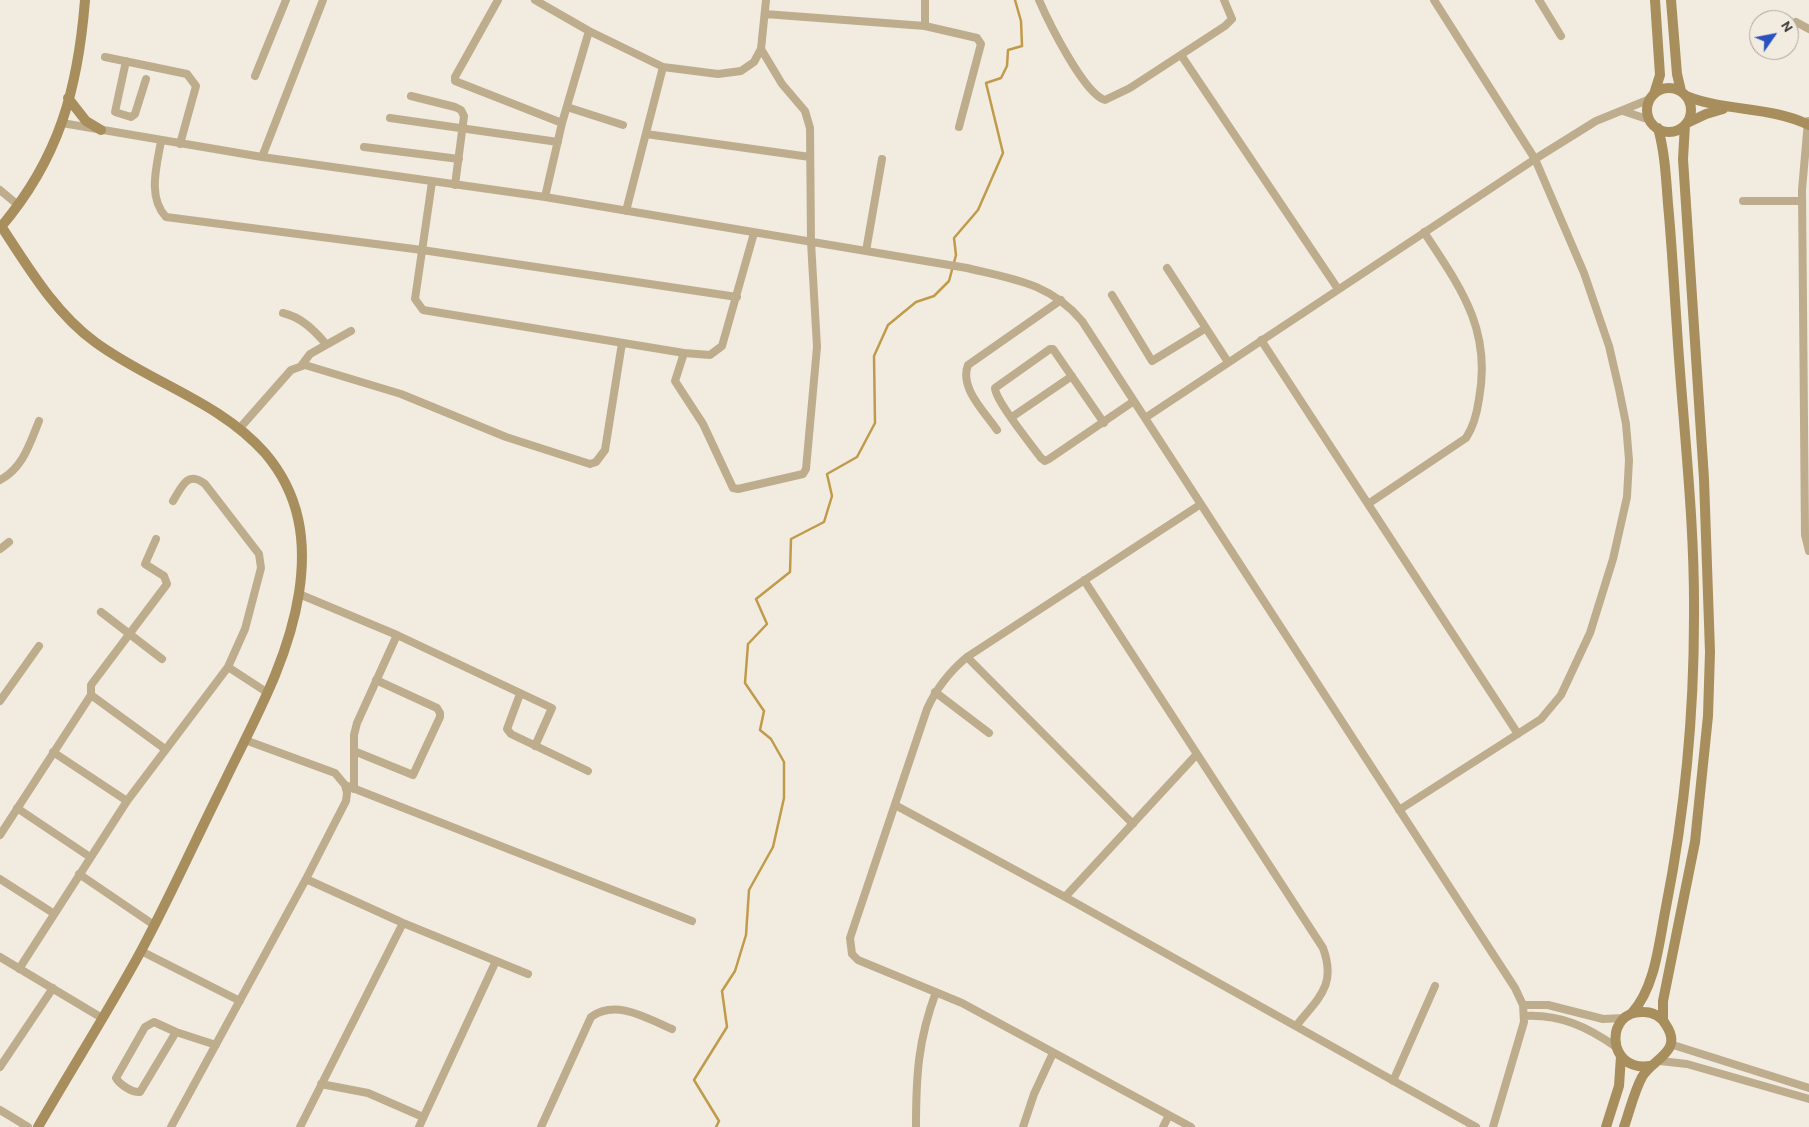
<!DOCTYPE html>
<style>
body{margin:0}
#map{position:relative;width:1809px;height:1127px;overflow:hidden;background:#f1ebe0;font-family:Overpass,sans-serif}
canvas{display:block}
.north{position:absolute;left:1749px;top:10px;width:50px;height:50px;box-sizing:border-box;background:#f1ebe0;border:1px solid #a9a49c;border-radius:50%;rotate:57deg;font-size:14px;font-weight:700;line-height:20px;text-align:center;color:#3c3a35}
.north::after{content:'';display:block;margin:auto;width:18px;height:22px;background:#2952c1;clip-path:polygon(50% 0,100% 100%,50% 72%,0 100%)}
</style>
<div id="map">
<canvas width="1809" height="1127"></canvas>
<div class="north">N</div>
</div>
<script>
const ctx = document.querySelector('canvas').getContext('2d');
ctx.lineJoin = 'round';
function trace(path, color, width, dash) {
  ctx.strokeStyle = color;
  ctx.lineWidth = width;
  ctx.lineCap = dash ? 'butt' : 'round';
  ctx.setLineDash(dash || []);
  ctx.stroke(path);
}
const stream = new Path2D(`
 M 716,1127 L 719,1121 L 694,1080 L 727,1027 L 722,991 L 735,971 L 746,935 L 749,890 L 773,847 L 784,798 L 784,762 L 771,739 L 760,730 L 764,711 L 745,683 L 748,644 L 767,624 L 756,599 L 790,572 L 791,539 L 824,522 L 832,496 L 827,474 L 857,457 L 875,423 L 874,356 L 888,325 L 916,302 L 934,296 L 949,281 L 956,255 L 954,238 L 978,210 L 1003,153 L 986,83 L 1001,78 L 1007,66 L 1008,50 L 1022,46 L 1021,21 L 1015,0`);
const street = new Path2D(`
 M 498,0 L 455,77 L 455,81 L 562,123
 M 535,0 L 589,31 L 663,67 L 718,74 L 741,71 L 754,62 L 761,49 L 766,0
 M 1039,0 C 1048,21 1084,94 1105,100 L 1130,88 L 1225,26 L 1232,19 L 1224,0
 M 1539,0 L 1561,36
 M 765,14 L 925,26 L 977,38 L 981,44 L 959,127
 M 1796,22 L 1809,29
 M 925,26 L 925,0
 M 1181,55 L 1338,289
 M 105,57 L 187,74 L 196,86 L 180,144
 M 126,61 L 115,112 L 131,117 L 135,114 L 146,79
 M 255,76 L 286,0
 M 411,96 L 455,107 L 461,110 L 464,116 L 455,185
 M 567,107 L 623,125
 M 1623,111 L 1650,120
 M 390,118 L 558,142
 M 1808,121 L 1802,190 L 1805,535 L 1809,551
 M 62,123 L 262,157 L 545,197 L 967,268 C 1013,279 1050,283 1082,321 L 1515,988 L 1523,1005 L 1524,1022 L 1493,1127
 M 646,134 L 810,157
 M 161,141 C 157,165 147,197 166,217 L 422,250 L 737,297
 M 364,147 L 459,159
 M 262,157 L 323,0
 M 432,182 L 415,299 L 423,310 L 684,353 L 710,355 L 722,346 L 754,233
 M 0,190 L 18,205
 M 545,197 L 562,123 L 589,31
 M 1743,201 L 1802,201
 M 626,211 L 663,67
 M 866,251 L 882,159
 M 1167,268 L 1228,362
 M 1112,295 L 1152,361 L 1206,328
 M 283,313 C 301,317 314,330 326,344
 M 1261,340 L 1518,734
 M 684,353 L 675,381 L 703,424 L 733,488 L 738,489 L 803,474 L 806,469 L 817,347 L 811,242 L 810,128 L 805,111 L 782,84 L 761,49
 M 301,366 L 310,354 L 351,331
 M 1012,417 L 1072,376
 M 1145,418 L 1535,159 L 1596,121 L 1650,99
 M 1104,423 L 1053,349 L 1050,349 L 995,388 C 995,400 1032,446 1041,458 L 1045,461 L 1049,459 L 1134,401
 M 239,429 L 291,370 L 305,365 L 401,394 L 506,437 L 590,464 L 596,462 L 605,450 L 622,343
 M 997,430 C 985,412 959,388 968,365 L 1061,300
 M 0,480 C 23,468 30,443 39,421
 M 1368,504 L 1466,438 C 1474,426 1477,413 1479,399 C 1492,329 1460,287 1424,232
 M 0,549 L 9,542
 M 1084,580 L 1323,948 C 1337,986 1318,998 1296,1026
 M 299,594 L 397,635 L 552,708 L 535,746
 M 101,612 L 162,659
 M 967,657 L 1133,824
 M 228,667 L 268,693
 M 935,692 L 989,733
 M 520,694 L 507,729 L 511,734 L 588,771
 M 91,695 L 165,749
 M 0,701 L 39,646
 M 354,751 L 413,775 L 440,717 L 440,713 L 437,708 L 376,680
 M 53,752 L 127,801
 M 345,785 L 692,921
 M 354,789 L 354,735 L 357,723 L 397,635
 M 895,805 L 1065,897 L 1476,1127
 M 17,808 L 90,857
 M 1399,810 L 1541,719 L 1561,695 L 1590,633 L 1613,559 L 1627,497 L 1629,460 L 1626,424 L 1619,389 L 1609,346 L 1584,273 L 1535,159 L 1434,0
 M 0,835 L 91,695 L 91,685 L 167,584 L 164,576 L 145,564 L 156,539
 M 79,874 L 154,925
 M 0,879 L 53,913
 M 306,879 L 403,923 L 528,974
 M 1065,897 L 1197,754
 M 141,951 L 240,1001
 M 0,957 L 102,1018
 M 19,969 L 127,801 L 228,667 L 245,629 L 261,568 L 259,554 L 205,484 C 187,470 182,487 173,501
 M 1523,1005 L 1548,1005 L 1603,1019 L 1624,1018
 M 1524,1016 C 1560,1014 1588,1027 1616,1047
 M 176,1032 L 140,1092 C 133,1093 120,1085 116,1078 L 145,1027 L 154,1022 L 176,1032 L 216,1045
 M 1670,1044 L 1809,1088
 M 1660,1061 L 1687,1064 L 1809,1099
 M 0,1067 L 53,988
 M 1393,1081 L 1435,986
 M 321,1084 L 368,1093 L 423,1117
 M 0,1110 L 28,1127
 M 171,1127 L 306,879 L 346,801 L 347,793 L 345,785 L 335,773 L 245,740
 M 300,1127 L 403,923
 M 419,1127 L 495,963
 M 541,1127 L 591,1017 C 616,999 646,1018 672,1029
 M 916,1127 C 916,1076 918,1040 936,992
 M 1023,1127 L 1034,1094 L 1053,1053
 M 1163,1127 L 1169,1115
 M 1191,1127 L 962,1003 L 858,960 L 852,954 L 850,938 L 927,709 C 937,687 949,672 967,657 L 1201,504`);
const secondary = new Path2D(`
 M 1671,0 L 1677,74 L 1681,91
 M1647 110a22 22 0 1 1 44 0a22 22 0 1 1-44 0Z
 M 1654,94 L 1660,75 L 1655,0
 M 1686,96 C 1726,112 1770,106 1809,125
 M 68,98 L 86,121 L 101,130
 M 1687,123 L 1706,114 L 1723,109
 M 1,226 C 28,267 55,313 95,342 C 149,382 219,401 265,453 C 300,494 307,541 299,593 C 288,663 252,724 222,787 C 195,841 170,897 141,951 C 109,1010 72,1068 38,1127
 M 0,228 C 59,159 78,89 85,0
 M 1632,1013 C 1656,986 1659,941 1666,907 C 1685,811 1694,715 1694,617 C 1695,521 1683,425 1677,329 C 1674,287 1672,246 1668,204 C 1666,178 1665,153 1658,128
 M 1663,1020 L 1663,1001 L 1695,842 L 1708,716 L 1710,652 L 1704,479 L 1683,159 L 1685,125
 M 1606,1127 L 1619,1086 L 1621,1056
 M 1624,1127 C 1630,1110 1634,1092 1642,1077 C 1652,1059 1684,1052 1666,1025 C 1662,1017 1653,1012 1644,1012 C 1605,1009 1605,1072 1650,1066`);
trace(stream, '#c09b4a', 2.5);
trace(street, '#bead8c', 8);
trace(secondary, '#a78e5c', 10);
</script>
